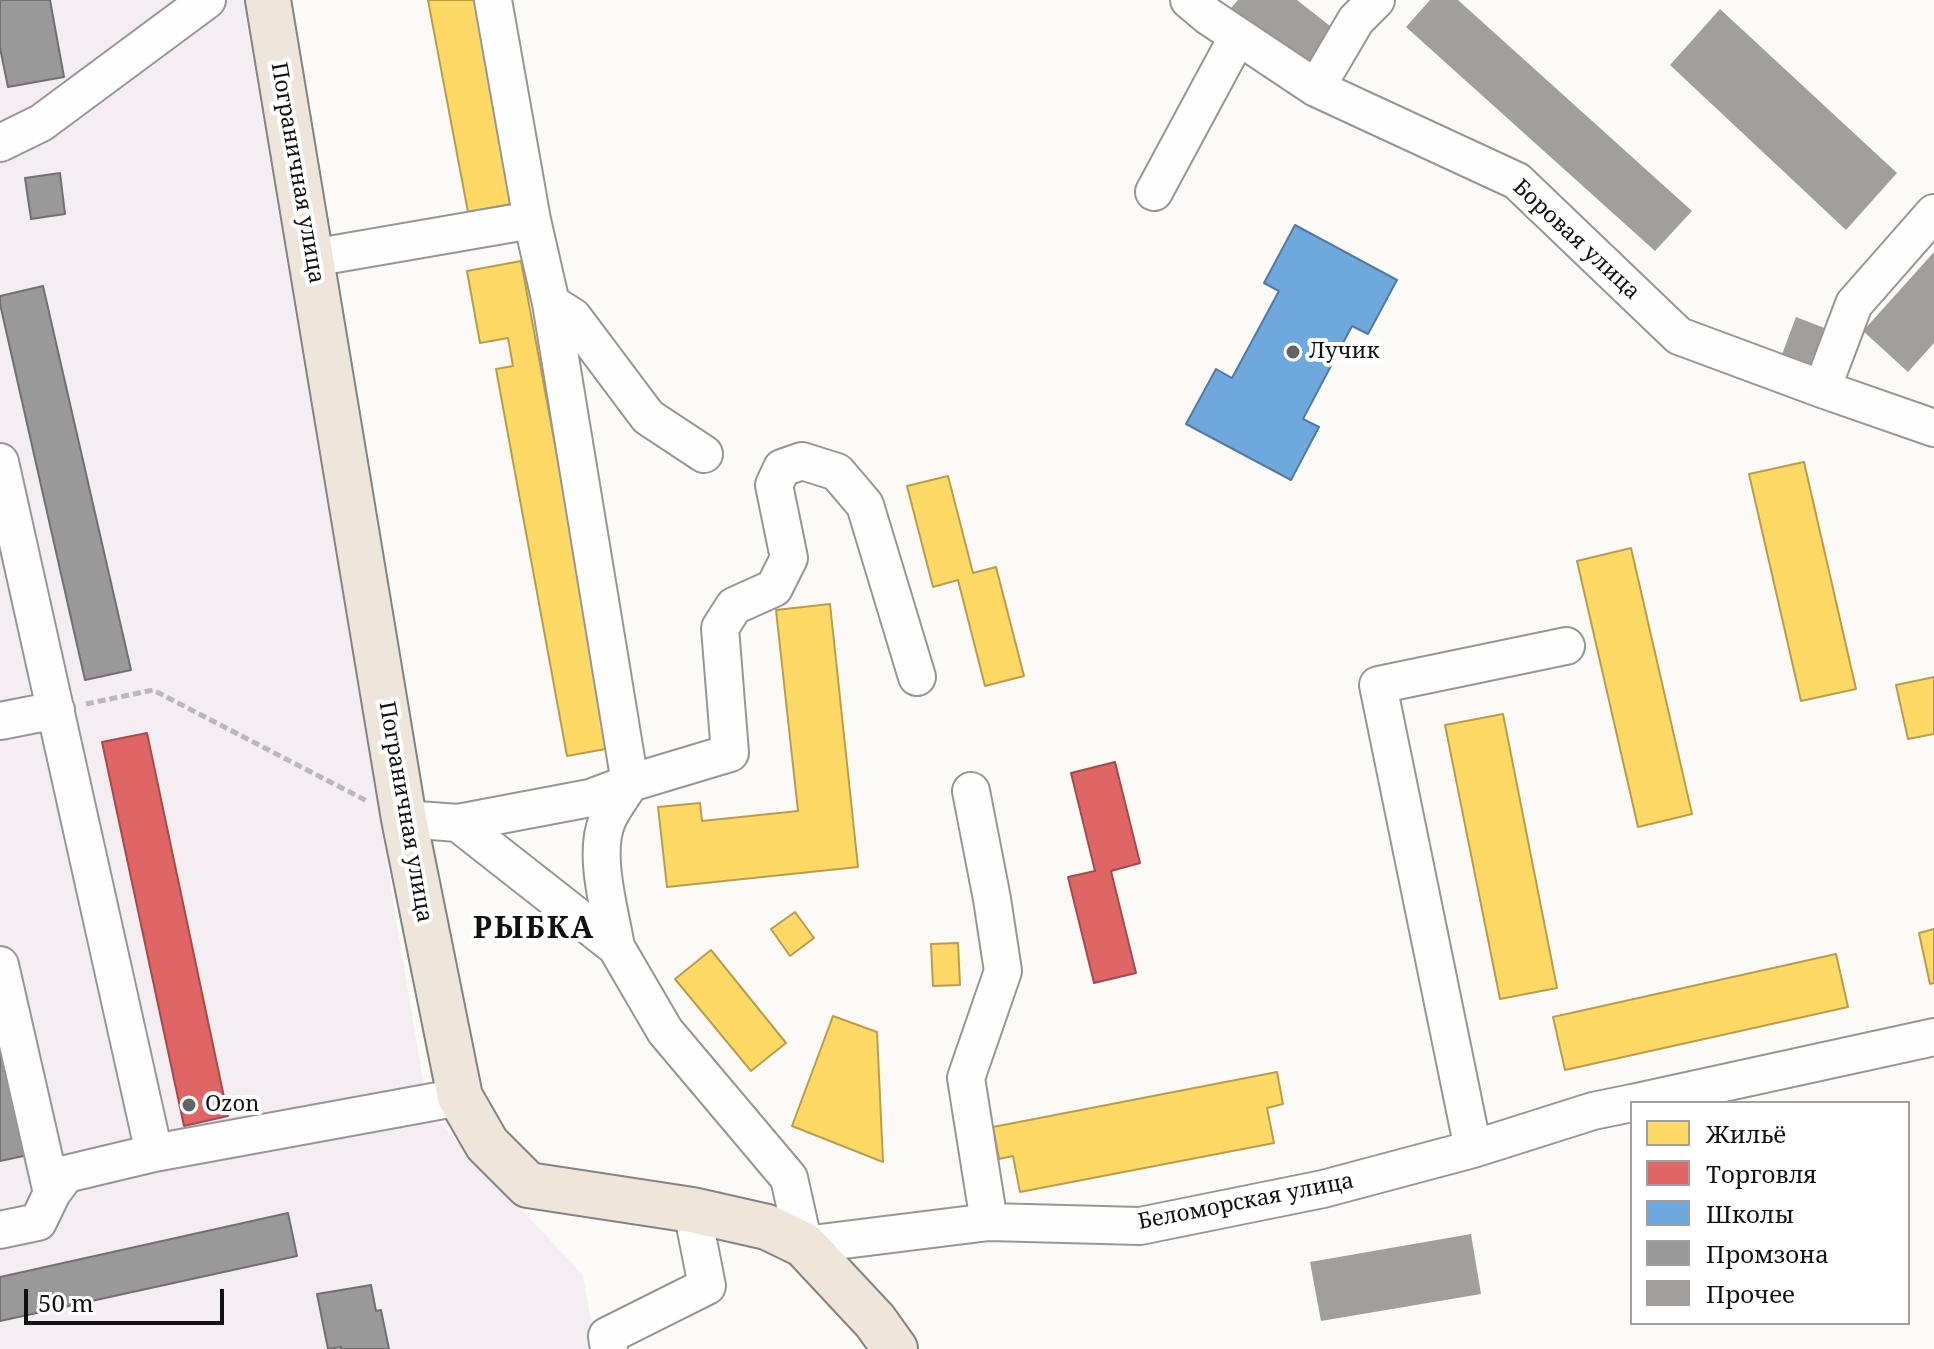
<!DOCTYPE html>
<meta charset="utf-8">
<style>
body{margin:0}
#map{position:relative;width:1934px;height:1349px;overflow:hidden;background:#fcfaf7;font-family:"Noto Serif",serif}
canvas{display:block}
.legend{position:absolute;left:1630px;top:1101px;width:280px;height:224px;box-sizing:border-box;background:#fff;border:2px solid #a0a0a0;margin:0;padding:10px 14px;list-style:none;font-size:24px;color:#111}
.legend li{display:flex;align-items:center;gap:16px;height:40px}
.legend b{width:40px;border:2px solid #a0a0a0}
.scale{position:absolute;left:24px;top:1289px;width:200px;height:36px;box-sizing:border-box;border:4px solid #111;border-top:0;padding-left:10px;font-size:24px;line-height:28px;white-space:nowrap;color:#111;-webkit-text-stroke:6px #fff;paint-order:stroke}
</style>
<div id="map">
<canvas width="1934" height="1349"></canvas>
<ul class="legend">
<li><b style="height:22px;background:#ffd966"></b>Жильё</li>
<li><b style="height:22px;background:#e06666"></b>Торговля</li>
<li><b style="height:22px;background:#6fa8dc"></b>Школы</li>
<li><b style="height:22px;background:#999"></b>Промзона</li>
<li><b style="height:22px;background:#a19e9c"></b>Прочее</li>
</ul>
<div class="scale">50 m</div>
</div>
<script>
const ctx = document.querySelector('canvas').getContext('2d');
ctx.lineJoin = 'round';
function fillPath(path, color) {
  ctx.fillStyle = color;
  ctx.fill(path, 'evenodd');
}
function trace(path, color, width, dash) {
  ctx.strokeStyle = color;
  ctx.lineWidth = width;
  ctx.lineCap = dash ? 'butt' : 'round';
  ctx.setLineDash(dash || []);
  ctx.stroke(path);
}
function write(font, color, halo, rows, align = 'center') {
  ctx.font = font + ' "Noto Serif",serif';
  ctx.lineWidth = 8;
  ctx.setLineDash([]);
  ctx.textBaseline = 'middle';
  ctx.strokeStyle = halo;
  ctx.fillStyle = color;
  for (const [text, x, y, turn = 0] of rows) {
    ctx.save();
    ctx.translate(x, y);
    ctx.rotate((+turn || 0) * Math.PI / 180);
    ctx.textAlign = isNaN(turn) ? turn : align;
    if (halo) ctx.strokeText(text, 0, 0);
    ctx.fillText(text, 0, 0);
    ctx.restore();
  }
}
const industrial = new Path2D(`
 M 0,0 L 243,0 L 428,1110 L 583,1275 L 596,1349 L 0,1349 Z`);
const homes = new Path2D(`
 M 428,0 L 479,0 L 517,203 L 468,212 Z
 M 521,261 L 611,748 L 567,756 L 496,369 L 513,366 L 508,338 L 480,343 L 467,271 Z
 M 1804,462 L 1856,689 L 1801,701 L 1749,474 Z
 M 948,476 L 973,573 L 996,567 L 1024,676 L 985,686 L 958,580 L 933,587 L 907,486 Z
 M 1631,548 L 1692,814 L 1638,827 L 1577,561 Z
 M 830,604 L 858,867 L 667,887 L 658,807 L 700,803 L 702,821 L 798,811 L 776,610 Z
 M 1934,677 L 1934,734 L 1908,739 L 1896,685 Z
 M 1503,714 L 1557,988 L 1500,999 L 1445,725 Z
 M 795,912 L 814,938 L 790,956 L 771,929 Z
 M 1934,929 L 1934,983 L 1930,984 L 1919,933 Z
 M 958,943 L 960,985 L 933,986 L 931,944 Z
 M 711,950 L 786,1043 L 751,1071 L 675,979 Z
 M 1836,954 L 1848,1007 L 1565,1070 L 1553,1017 Z
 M 833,1016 L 877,1032 L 883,1162 L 792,1126 Z
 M 1277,1072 L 1283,1104 L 1267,1108 L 1274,1143 L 1020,1192 L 1013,1156 L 999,1159 L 993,1127 Z`);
const shops = new Path2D(`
 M 147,733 L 228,1116 L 184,1126 L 102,742 Z
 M 1115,762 L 1140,863 L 1111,871 L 1136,973 L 1094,983 L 1068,877 L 1095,871 L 1071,773 Z`);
const schools = new Path2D(`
 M 1295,225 L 1397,280 L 1368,334 L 1352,326 L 1303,419 L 1319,427 L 1291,480 L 1186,424 L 1216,369 L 1232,378 L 1279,291 L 1264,283 Z`);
const industry = new Path2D(`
 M 0,0 L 50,0 L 64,77 L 8,87 L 0,48 Z
 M 60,173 L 65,214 L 31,219 L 25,178 Z
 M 43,286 L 131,670 L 85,680 L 0,304 L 0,296 Z
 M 0,1034 L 28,1155 L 0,1161 Z
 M 288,1213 L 297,1256 L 0,1321 L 0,1277 Z
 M 371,1285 L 376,1311 L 381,1310 L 389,1349 L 341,1349 L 341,1347 L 328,1349 L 317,1294 Z`);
const building = new Path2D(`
 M 1238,0 L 1297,0 L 1339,33 L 1310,70 L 1231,8 Z
 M 1430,0 L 1458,0 L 1692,211 L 1655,251 L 1406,27 Z
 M 1720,9 L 1897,173 L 1846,230 L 1670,65 Z
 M 1934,252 L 1934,343 L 1908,372 L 1863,331 Z
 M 1796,317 L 1827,329 L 1812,370 L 1781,357 Z
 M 1471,1234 L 1481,1294 L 1321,1321 L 1310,1262 Z`);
const path = new Path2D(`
 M 86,704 L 153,690 L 367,801`);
const minor = new Path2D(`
 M 493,0 L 532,220
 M 1189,0 L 1208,16 L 1316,88 L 1517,181 L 1679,336 L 1822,389 L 1934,428
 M 1316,88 L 1356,20 L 1376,0
 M 0,143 L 41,123 L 207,0
 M 1154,192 L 1238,36
 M 312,258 L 532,220 L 551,303 L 630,783 C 623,795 612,808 607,821 C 593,855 610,911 616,947
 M 551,303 L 573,317 L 648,417 L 704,454
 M 1822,389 L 1854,304 L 1934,213
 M 0,462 L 154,1153
 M 0,721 L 56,710
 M 971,791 L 992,899 L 1003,971 L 966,1078 L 989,1222
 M 404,819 L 458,823 L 616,947 L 665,1031 L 789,1178 L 804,1245 L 989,1222 L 1140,1226 L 1323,1189 L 1473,1149 L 1593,1111 L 1632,1103
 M 458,823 L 590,798 L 630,783 L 730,753 L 720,628 L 734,606 L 774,588 L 789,558 L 774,485 L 782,468 L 802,461 L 837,472 L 865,505 L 917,677
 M 0,965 L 52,1193
 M 1632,1103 L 1934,1037
 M 1473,1149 L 1378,685 L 1566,646
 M 0,1230 L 38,1222 L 52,1193 L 66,1174 L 154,1153 L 460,1097
 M 609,1349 L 607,1336 L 707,1286 L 692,1210`);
const major = new Path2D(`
 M 268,0 L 404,819 L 460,1097 L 487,1144 L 528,1185 L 692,1210 L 767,1227 L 804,1245 L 875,1321 L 895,1349`);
const markers = [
 [1293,352,8,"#636362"],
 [189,1105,8,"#636362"]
];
const streetNames = [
 ["Пограничная улица",297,173,80],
 ["Боровая улица",1576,240,43],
 ["Пограничная улица",405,812,80],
 ["Беломорская улица",1246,1202,-11]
];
const poiNames = [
 ["Лучик",1309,352],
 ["Ozon",205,1105]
];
const districtNames = [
 ["РЫБКА",534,929]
];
fillPath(industrial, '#f4eef3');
fillPath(homes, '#ffd966');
trace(homes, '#b89d4c', 2);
fillPath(shops, '#e06666');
trace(shops, '#a24c4c', 2);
fillPath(schools, '#6fa8dc');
trace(schools, '#537b9f', 2);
fillPath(industry, '#999');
trace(industry, '#707070', 2);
fillPath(building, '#a19e9c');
trace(minor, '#979695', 40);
trace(major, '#848382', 48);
trace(path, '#b9b9b8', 5, [8, 4]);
trace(minor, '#fffefe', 36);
trace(major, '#eee6da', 44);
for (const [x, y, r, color] of markers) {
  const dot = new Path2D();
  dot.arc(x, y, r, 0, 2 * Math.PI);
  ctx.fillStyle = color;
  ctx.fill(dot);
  trace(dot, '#fff', 3);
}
write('22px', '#111', '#fff', streetNames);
write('22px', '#111', '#fff', poiNames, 'left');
ctx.letterSpacing = '2px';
write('bold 30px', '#111', '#fff', districtNames);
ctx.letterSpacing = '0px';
</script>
